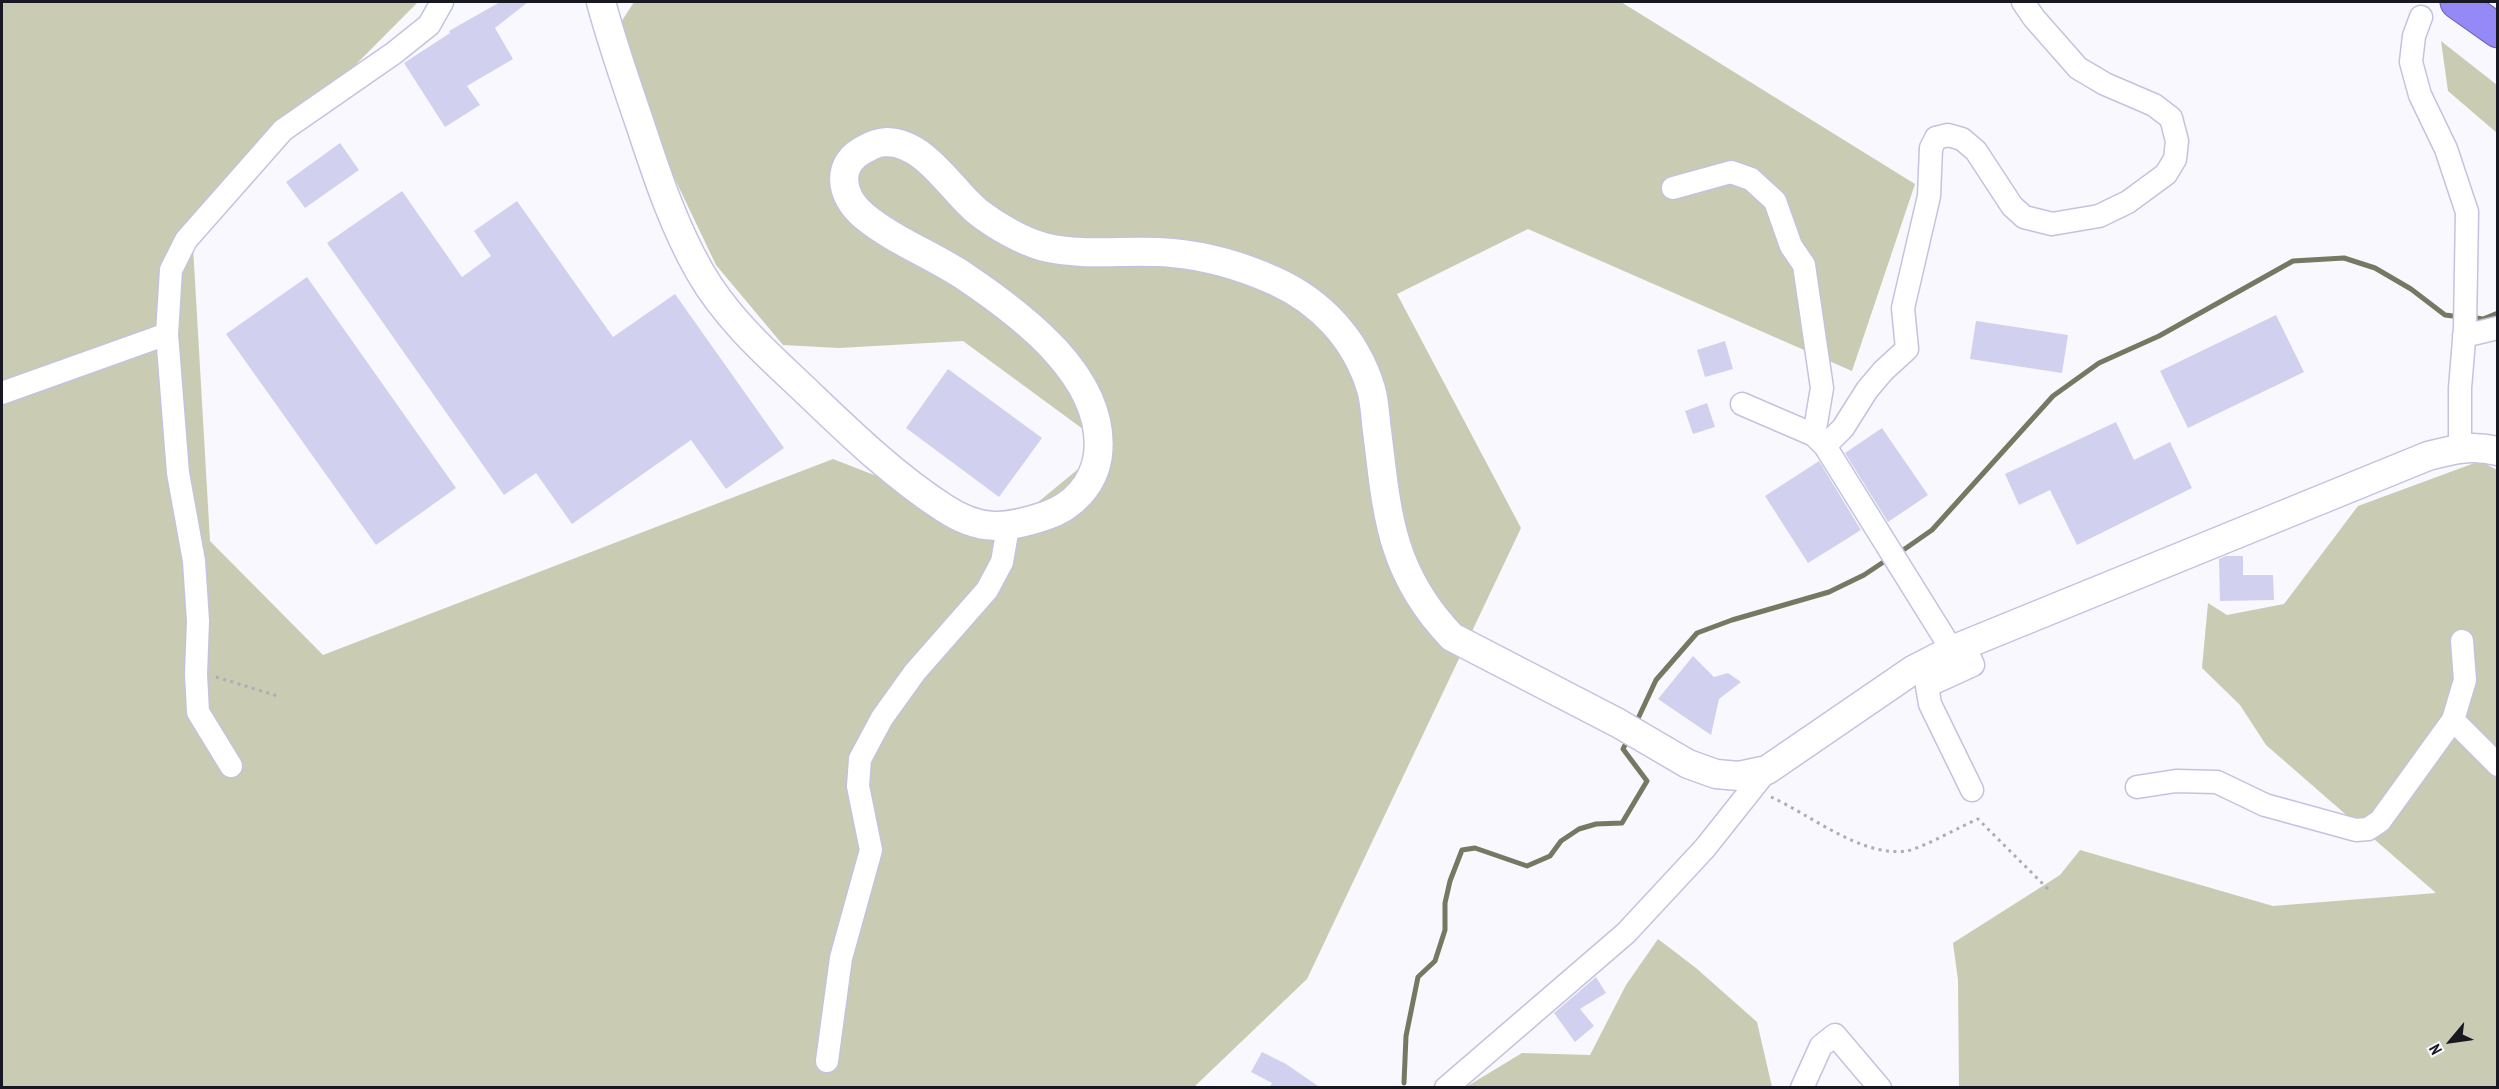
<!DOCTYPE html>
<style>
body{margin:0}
#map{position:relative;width:2499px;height:1089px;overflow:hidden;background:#f8f8fe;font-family:"PT Sans Narrow",sans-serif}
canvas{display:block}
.frame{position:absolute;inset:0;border:3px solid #181822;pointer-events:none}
.north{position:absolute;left:2421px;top:1011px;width:60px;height:60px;-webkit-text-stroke:4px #f8f8fe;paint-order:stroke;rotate:241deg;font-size:16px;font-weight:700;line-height:24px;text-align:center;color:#181822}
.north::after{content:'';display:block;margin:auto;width:21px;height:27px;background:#181822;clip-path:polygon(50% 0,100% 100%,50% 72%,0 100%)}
</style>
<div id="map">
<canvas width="2499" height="1089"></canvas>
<div class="frame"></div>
<div class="north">N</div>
</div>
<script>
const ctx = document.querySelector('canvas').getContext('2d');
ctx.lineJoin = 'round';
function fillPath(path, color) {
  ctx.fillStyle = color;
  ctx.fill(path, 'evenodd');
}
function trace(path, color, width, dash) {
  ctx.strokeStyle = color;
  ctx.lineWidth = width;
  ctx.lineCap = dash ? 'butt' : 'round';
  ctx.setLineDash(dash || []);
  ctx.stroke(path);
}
const green = new Path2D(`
 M 2,2 L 418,2 L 192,229 L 210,541 L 323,655 L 833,459 L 1008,527 L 1106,446 L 963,341 L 839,348 L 783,345 L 716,265 L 662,152 L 616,30 L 634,2 L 1621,2 L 1915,184 L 1852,371 L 1528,229 L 1397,294 L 1521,528 L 1307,979 L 1194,1087 L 2,1088 Z
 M 2441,41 L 2497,85 L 2497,133 L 2448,91 Z
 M 2480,461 L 2497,470 L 2497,1087 L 1959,1087 L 1958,980 L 1953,943 L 2060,875 L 2080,850 L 2273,906 L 2436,893 L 2266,745 L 2240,705 L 2202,668 L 2208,603 L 2227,615 L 2284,604 L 2358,506 Z
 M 1658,939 L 1696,968 L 1757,1022 L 1772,1087 L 1466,1087 L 1522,1053 L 1590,1055 L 1626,985 Z`);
const stream = new Path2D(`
 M 2470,317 L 2483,319 L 2498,313
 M 1899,553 L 1932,530 L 2053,396 L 2099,363 L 2159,336 L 2293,261 L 2344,258 L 2375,268 L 2411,289 L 2445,315 L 2461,317
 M 1635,725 L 1656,680 L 1697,633 L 1732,620 L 1829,592 L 1864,575 L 1888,559
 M 1404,1083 L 1406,1036 L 1418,977 L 1435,961 L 1445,930 L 1445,903 L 1450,881 L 1462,850 L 1475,848 L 1527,866 L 1550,856 L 1561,841 L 1579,829 L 1596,824 L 1622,823 L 1647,781 L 1623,749 L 1628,739`);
const building = new Path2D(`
 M 500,2 L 528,2 L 495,28 L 513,59 L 467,86 L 480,105 L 445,127 L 404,63 L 450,33 L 449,31 Z
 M 340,143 L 359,170 L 305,208 L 286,182 Z
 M 402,191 L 462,277 L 491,256 L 474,231 L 517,201 L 613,337 L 675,294 L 784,448 L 726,489 L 691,440 L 572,524 L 536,473 L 504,495 L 327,243 Z
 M 307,277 L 456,488 L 376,545 L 226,334 Z
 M 2276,315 L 2304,372 L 2188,428 L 2160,371 Z
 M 1976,321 L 2068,335 L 2062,373 L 1970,359 Z
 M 1725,341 L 1733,369 L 1705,377 L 1697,350 Z
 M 948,369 L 1042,438 L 999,497 L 906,428 Z
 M 1707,403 L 1715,427 L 1693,434 L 1685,411 Z
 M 2116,422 L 2134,460 L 2170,442 L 2192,488 L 2077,545 L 2050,490 L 2019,505 L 2005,474 Z
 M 1882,428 L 1928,495 L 1888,522 L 1845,453 Z
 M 1819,461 L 1861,530 L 1808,563 L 1765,496 Z
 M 2226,556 L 2243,556 L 2243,575 L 2273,575 L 2274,600 L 2220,601 L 2219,559 Z
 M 1693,656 L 1714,677 L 1728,673 L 1741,682 L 1719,699 L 1711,735 L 1658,699 Z
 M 1596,977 L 1606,993 L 1580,1009 L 1594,1026 L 1575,1042 L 1554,1013 Z
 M 1262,1052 L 1286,1064 L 1321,1088 L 1269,1088 L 1272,1083 L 1251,1072 Z`);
const path = new Path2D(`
 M 216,677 L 278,696
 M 1771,797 C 1811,815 1861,857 1906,851 C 1921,849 1961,826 1978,819 L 2048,889`);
const minor = new Path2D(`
 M 2421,17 L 2414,36 L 2411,62 L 2420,95 L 2446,149 L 2467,212 L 2465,328 L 2460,388 L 2460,447
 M 1673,188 L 1731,172 L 1751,179 L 1775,201 L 1791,246 L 1804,265 L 1822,388 L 1814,435
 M 2464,336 L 2498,328
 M 2,393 L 167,334
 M 1742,404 L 1814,435 L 1825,446 L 1952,650
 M 1825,446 L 1843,428 L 1867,390 L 1883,371 L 1907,349 L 1903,308 L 1929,196 L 1931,148 L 1936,138 L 1948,135 L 1962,139 L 1976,151 L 2012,206 L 2024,217 L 2052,224 L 2099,216 L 2128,202 L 2166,174 L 2175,159 L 2177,141 L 2171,118 L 2154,105 L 2105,84 L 2078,68 L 2034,18 L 2023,2
 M 1964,645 L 1973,665 L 1927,686 L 1930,704 L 1972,790
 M 2453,720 L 2498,765
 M 231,766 L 198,712 L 196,674 L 198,621 L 194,561 L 178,473 L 167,334 L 171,270 L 186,240 L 283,130 L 394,53 L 429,25 L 442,2
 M 2137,787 L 2176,781 L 2217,782 L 2265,805 L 2356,830 L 2368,829 L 2380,821 L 2453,720 L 2465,680 L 2462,641
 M 827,1061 L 841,958 L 871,850 L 858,786 L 860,759 L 882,718 L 915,672 L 987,590 L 1002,562 L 1008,527
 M 1446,1088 L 1626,933 L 1705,848 L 1767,770
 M 1802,1088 L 1821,1046 L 1835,1035 L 1880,1088`);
const tertiary = new Path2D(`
 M 601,2 C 612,43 626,83 640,124 C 657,175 673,225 700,272 C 727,319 767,354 806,391 C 849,432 894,476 944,508 C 980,532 1006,529 1045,516 C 1073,507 1094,484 1098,455 C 1107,378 1022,315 964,276 C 932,255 893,240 864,216 C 840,196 834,163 867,148 C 872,145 881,142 887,142 C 926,143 951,190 978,212 C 996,226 1022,241 1044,247 C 1085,257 1130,249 1172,253 C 1206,256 1244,267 1275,281 C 1321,302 1356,339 1371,389 C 1375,402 1375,417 1377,431 C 1382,469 1385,510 1397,547 C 1408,581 1427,611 1452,637 L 1618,723 L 1688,764 L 1716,774 L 1739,776 L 1767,770 L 1913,670 L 1952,650 L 2428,456 C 2455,449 2470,445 2498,451`);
const motorway = new Path2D(`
 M 2457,2 L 2498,31`);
fillPath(green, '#c9cbb2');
trace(stream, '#767861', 5);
fillPath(building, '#d1d1ef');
trace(minor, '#c3c3e0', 25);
trace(tertiary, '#c3c3e0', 31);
trace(motorway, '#6961ac', 35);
trace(path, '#adadb5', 3, [3, 4.5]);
trace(minor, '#fff', 22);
trace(tertiary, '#fff', 28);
trace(motorway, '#9489f6', 33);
</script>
